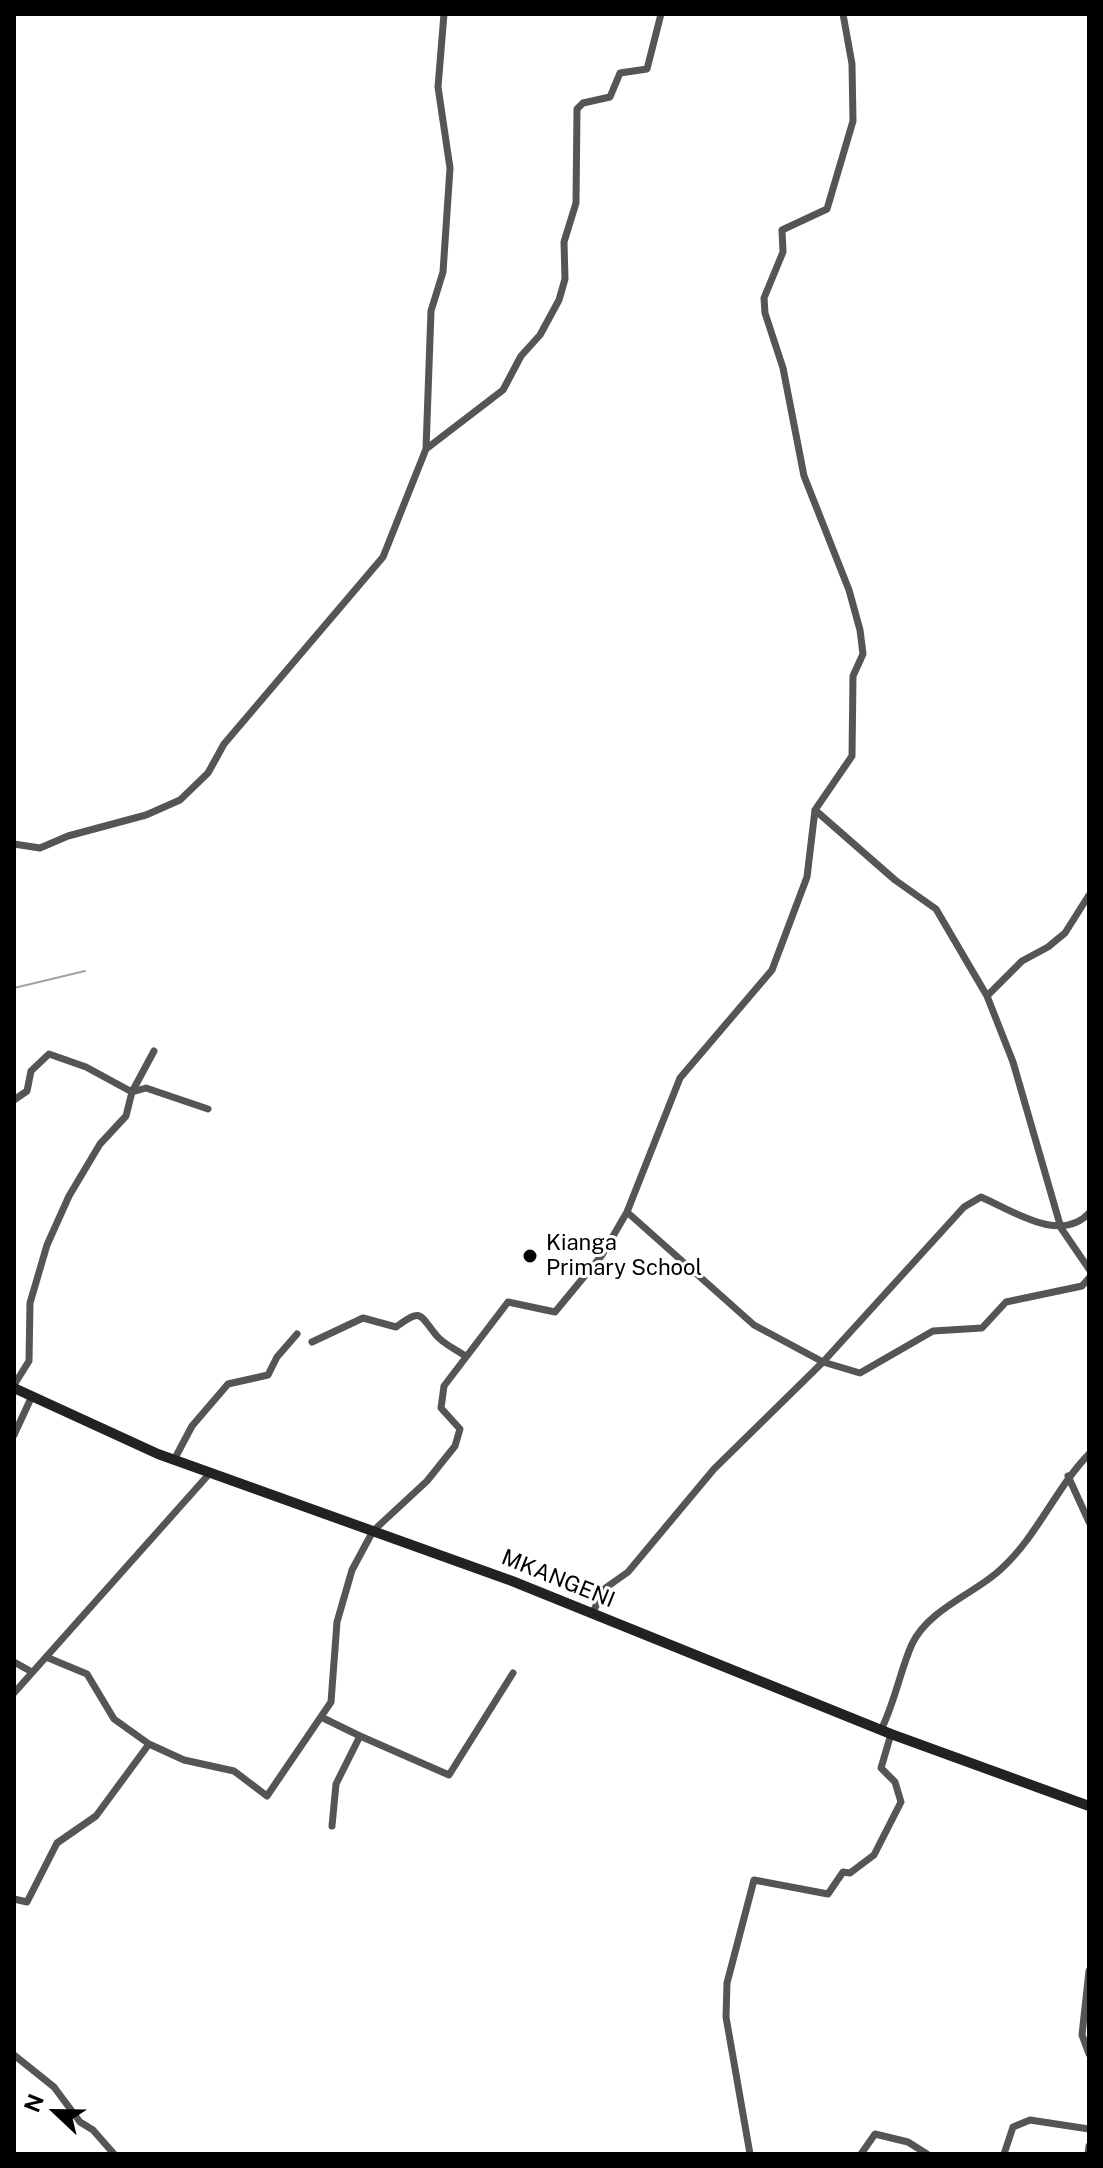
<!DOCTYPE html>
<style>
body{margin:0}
#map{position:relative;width:1103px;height:2168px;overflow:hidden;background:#fff;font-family:"Public Sans",sans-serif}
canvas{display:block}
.frame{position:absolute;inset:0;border:16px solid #000;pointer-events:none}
.north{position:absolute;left:16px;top:2072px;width:80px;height:80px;-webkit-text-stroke:6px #fff;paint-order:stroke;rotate:292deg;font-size:22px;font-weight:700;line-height:32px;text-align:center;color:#000}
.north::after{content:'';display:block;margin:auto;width:28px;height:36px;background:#000;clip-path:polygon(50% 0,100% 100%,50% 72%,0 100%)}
</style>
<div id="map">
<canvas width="1103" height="2168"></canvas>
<div class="frame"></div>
<div class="north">N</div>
</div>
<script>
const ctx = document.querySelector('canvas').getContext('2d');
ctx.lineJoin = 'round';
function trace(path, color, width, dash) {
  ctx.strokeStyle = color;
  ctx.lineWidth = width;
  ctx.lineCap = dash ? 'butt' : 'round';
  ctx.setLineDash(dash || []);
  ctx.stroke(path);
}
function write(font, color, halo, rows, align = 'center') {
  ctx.font = font + ' "Public Sans",sans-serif';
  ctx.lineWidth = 6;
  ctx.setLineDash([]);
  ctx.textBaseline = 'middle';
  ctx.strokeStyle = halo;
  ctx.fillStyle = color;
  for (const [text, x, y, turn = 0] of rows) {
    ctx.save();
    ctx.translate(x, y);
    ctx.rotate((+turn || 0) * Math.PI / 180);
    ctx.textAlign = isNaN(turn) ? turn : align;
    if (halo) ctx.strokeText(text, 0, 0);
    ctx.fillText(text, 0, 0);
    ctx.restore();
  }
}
const stream = new Path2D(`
 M 14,988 L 85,971`);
const street = new Path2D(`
 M 426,449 L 503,390 L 521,356 L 540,335 L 559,300 L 565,279 L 564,242 L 576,203 L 577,109 L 583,103 L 610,97 L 620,73 L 647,69 L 661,14
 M 815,810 L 895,880 L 936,909 L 987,996
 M 14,844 L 40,848 L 68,836 L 146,815 L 180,800 L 208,773 L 224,744 L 383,557 L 426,449 L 431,311 L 443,272 L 450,168 L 438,87 L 444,14
 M 1089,895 L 1065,933 L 1048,947 L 1022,961 L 987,996 L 1013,1062 L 1061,1228 L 1089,1269
 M 14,1100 L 27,1091 L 31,1071 L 49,1054 L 86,1067 L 132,1092 L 146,1088 L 208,1109
 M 627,1212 L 754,1325 L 823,1362 L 860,1373 L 933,1331 L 982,1328 L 1006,1302 L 1082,1286 L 1089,1278
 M 312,1342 L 363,1318 L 396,1327 C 422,1308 419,1314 436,1335 C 442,1343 455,1349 464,1355
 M 14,1385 L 29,1361 L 30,1303 L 47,1245 L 69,1196 L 100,1144 L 126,1116 L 132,1092 L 154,1051
 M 14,1435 L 32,1396
 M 174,1460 L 192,1426 L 228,1384 L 268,1375 L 277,1357 L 297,1334
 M 1068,1476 L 1089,1522
 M 592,1614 L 604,1589 L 628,1572 L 714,1469 L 823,1362 L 964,1207 L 981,1197 C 1013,1211 1061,1244 1089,1213
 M 46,1657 L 87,1674 L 114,1719 L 149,1744 L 184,1760 L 234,1771 L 267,1796 L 331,1702 L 337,1622 L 352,1570 L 373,1531 L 427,1481 L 455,1446 L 460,1429 L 441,1408 L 444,1386 L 508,1302 L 555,1312 L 602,1255 L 627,1212 L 680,1078 L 772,970 L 807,877 L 815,810 L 852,756 L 853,676 L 863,654 L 860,630 L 849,590 L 804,476 L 783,368 L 765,313 L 764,298 L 783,252 L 782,230 L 827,209 L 853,121 L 852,64 L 843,14
 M 14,1662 L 32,1672
 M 14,1693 L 210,1473
 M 321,1717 L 360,1736 L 336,1784 L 332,1826
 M 881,1730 C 895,1702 900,1671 912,1644 C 929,1609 974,1594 1000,1570 C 1037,1537 1055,1489 1089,1454
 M 360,1736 L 449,1775 L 513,1673
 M 14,1899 L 27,1902 L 57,1843 L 96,1816 L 149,1744
 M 1089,1971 L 1082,2035 L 1089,2054
 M 14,2055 L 54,2087 L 80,2122 L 93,2130 L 114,2154
 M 750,2154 L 726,2017 L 727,1983 L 754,1880 L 828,1894 L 843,1872 L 850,1873 L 874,1855 L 901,1802 L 895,1782 L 881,1768 L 891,1734
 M 861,2154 L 875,2134 L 908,2142 L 927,2154
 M 1004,2154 L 1013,2127 L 1030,2120 L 1089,2129
 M 1088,2154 L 1089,2146`);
const secondary = new Path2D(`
 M 14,1388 L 158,1454 L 512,1581 L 891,1734 L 1089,1806`);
const markers = [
 [530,1256,8,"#000"]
];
const poiNames = [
 ["Kianga",546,1243],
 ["Primary School",546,1268]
];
const streetNames = [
 ["MKANGENI",558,1579,22]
];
trace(stream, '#a3a3a3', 2);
trace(street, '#555', 7);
trace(secondary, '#222', 10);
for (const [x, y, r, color] of markers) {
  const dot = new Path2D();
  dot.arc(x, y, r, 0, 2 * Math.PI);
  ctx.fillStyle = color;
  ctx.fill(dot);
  trace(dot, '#fff', 3);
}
write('22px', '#000', '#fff', poiNames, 'left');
write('22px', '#000', '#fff', streetNames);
</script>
